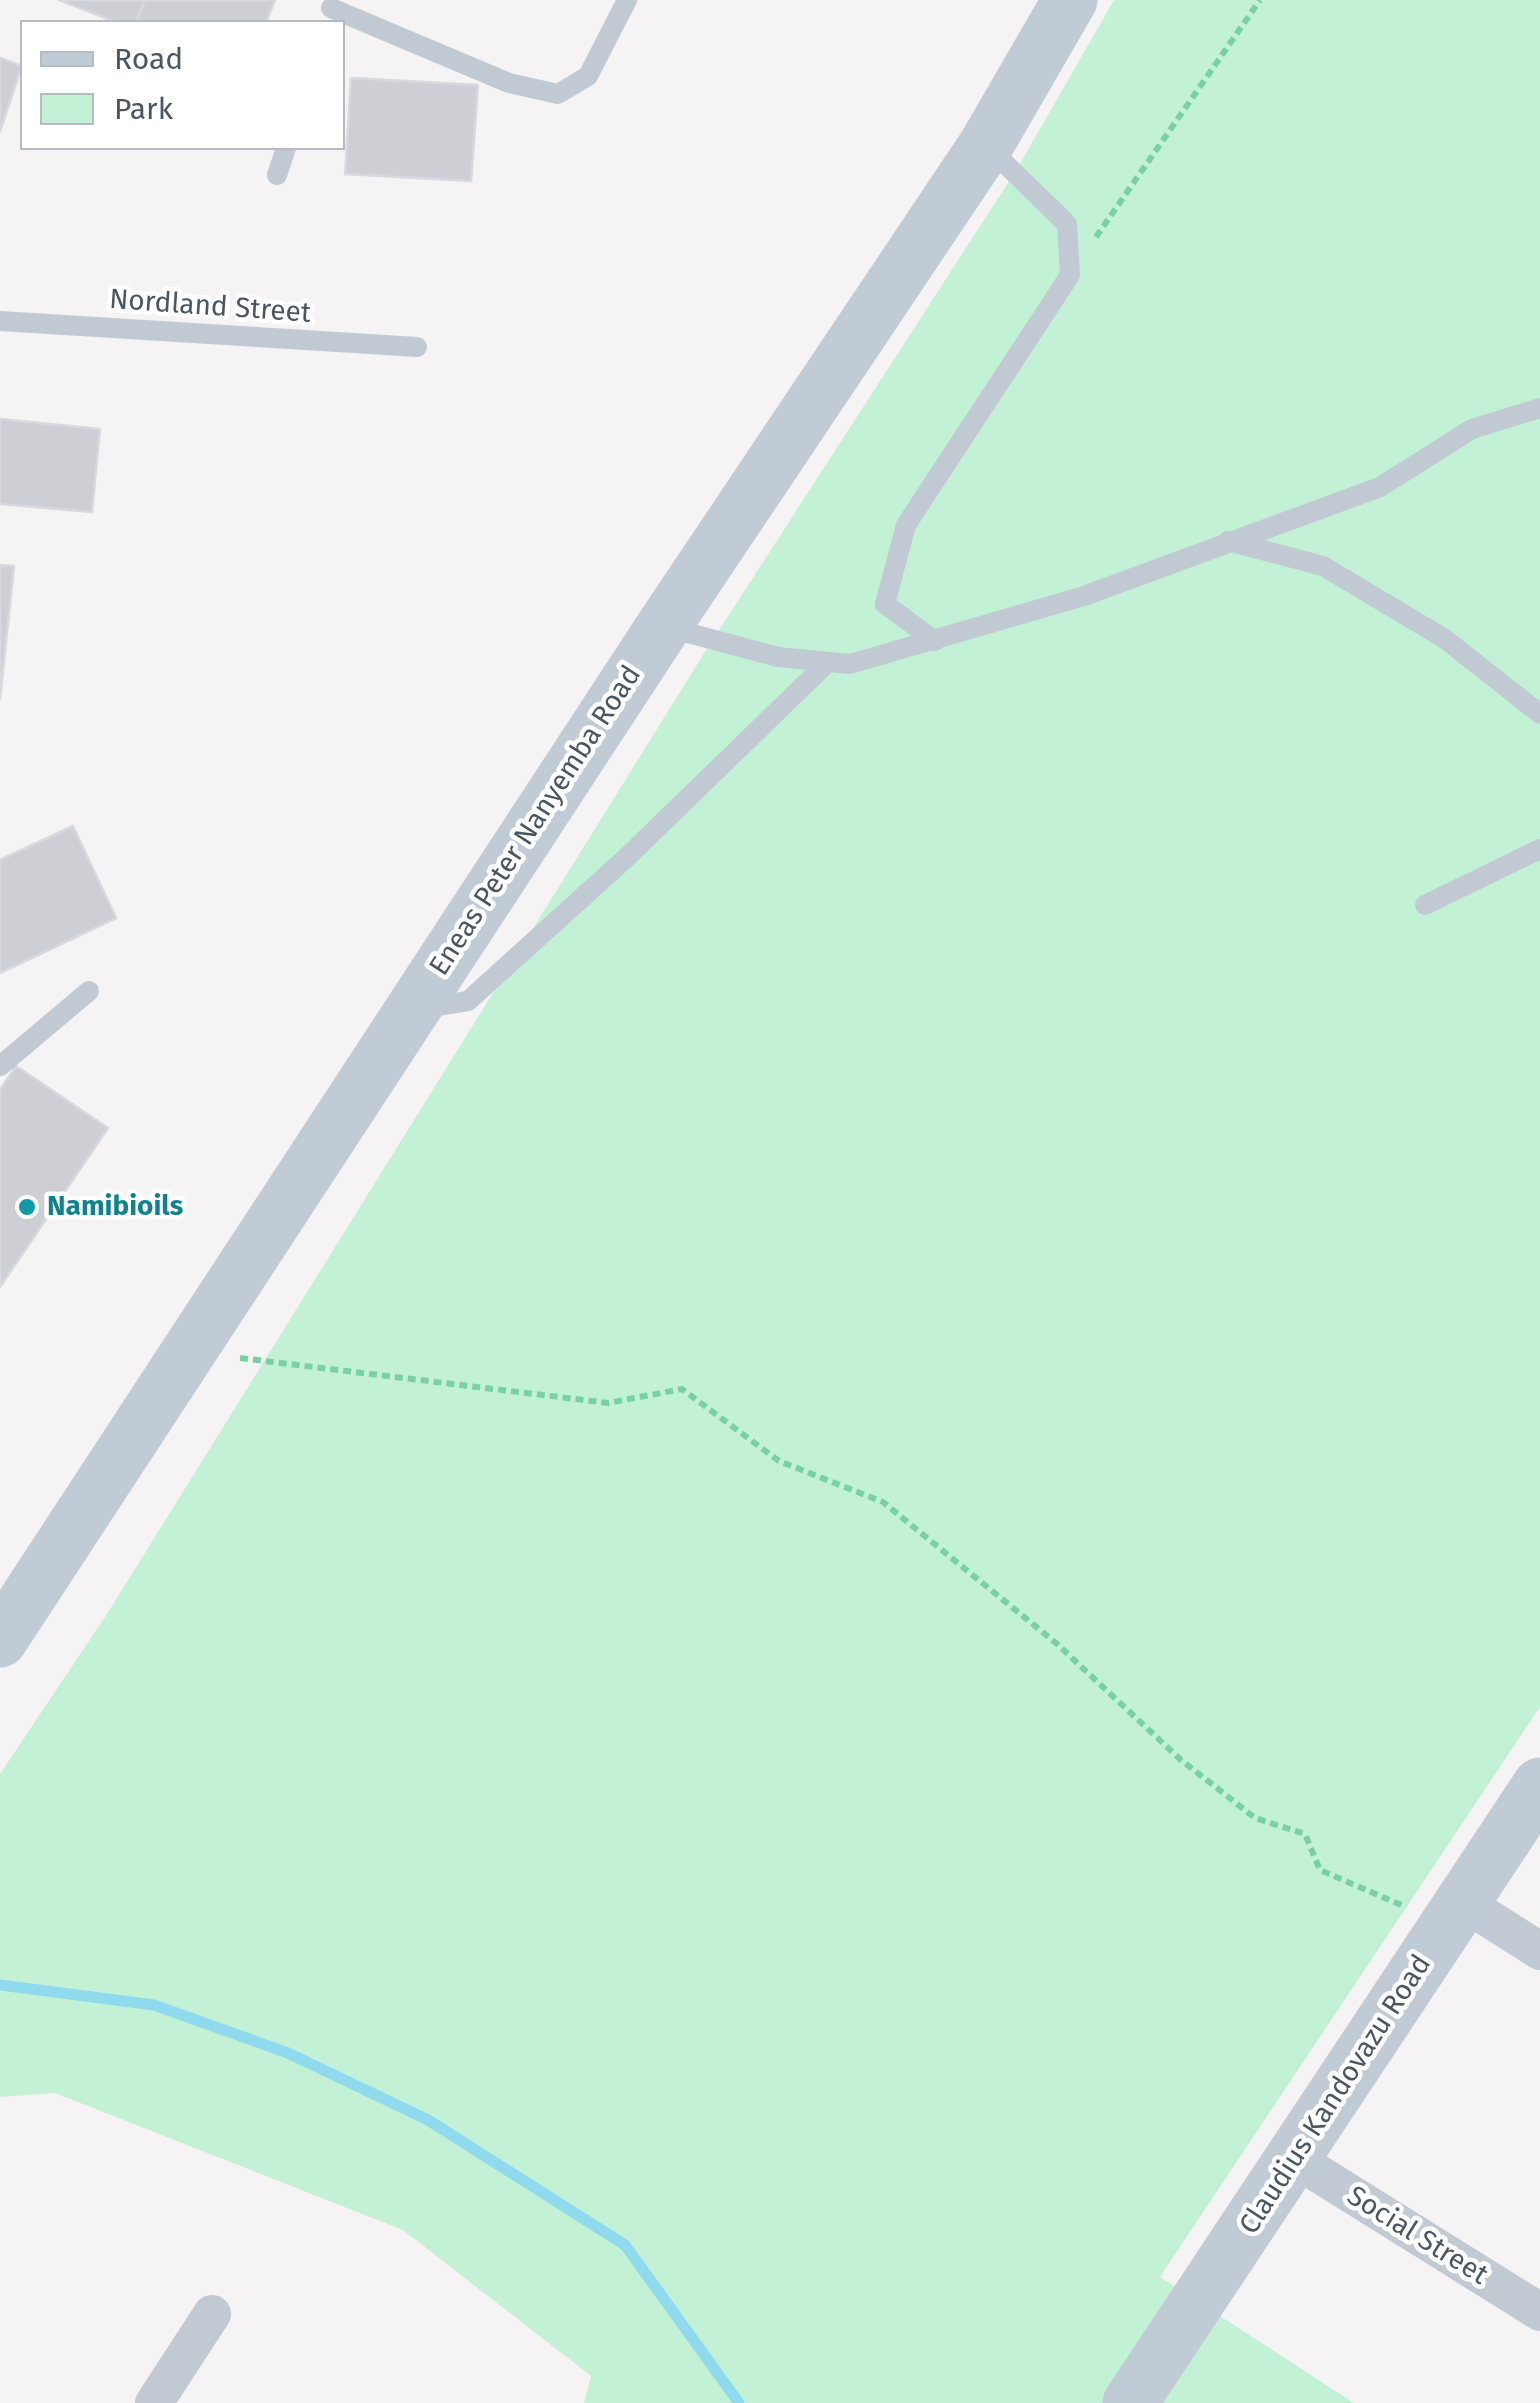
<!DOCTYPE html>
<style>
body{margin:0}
#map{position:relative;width:1540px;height:2403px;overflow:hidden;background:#f5f3f3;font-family:"Fira Sans",sans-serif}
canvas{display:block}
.legend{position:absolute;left:20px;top:20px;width:325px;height:130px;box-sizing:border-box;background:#fff;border:2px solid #b7bbc0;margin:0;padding:12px 18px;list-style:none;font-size:30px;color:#4a5661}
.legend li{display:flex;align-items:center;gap:20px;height:50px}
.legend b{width:50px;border:2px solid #b7bbc0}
</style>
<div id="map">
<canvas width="1540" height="2403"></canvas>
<ul class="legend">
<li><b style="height:12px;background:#c1cbd6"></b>Road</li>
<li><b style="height:28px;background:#c3f1d5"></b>Park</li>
</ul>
</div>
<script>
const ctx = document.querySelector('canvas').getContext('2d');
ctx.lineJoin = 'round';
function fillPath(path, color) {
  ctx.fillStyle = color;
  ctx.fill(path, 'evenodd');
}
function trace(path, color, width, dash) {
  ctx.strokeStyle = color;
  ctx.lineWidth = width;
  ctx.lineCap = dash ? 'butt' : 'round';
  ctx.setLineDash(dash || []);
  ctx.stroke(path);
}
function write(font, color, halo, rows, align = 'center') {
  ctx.font = font + ' "Fira Sans",sans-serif';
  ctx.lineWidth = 9;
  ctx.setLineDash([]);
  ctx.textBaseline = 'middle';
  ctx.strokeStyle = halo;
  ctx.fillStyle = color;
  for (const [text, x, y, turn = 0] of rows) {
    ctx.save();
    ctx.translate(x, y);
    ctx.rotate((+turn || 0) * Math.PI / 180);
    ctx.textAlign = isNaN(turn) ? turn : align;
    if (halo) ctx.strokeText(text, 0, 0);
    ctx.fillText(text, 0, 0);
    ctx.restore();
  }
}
const green = new Path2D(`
 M 1114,0 L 1540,0 L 1540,1707 L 1160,2277 L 1354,2403 L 584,2403 L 591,2376 L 403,2230 L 55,2093 L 0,2097 L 0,1774 L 107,1614 L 703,655 L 1017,169 Z`);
const stream = new Path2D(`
 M 0,1985 L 154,2005 L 288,2053 L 428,2120 L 625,2245 L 739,2403`);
const building = new Path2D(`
 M 59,0 L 145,0 L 136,22 L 116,22 Z
 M 145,0 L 275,0 L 266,22 L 136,22 Z
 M 0,58 L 22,66 L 0,131 Z
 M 351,78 L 478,85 L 471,181 L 345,174 Z
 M 0,419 L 100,429 L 92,512 L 0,504 Z
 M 0,565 L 14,566 L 0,699 Z
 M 73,826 L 116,918 L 0,973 L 0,860 Z
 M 16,1066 L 108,1128 L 0,1287 L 0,1090 Z`);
const path = new Path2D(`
 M 1096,237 L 1260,0
 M 240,1358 L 608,1403 L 682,1389 L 779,1461 L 883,1502 L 1056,1643 L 1181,1760 L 1255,1818 L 1305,1834 L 1320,1870 L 1406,1907`);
const lane = new Path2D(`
 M 331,8 L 509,83 L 558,94 L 588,76 L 627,0
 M 277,175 L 286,148
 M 0,321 L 417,347
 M 1228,541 L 1323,566 L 1445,639 L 1540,714
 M 666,627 L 778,657 L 850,664 L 1084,596 L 1380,487 L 1472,429 L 1540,408
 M 935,641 L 885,604 L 906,525 L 1070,275 L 1067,224 L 988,147
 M 1425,905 L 1540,849
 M 424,1008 L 468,1001 L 626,858 L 828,662
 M 0,1066 L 89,991`);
const street = new Path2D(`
 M 1463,1902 L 1540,1951
 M 1295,2159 L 1540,2312
 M 154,2403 L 212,2314`);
const secondary = new Path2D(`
 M 0,1640 L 663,627 L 986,145 L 1070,0
 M 1130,2403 L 1540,1785`);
const markers = [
 [27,1207,10,"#0f9aa8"]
];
const streetNames = [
 ["Nordland Street",210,307,4],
 ["Eneas Peter Nanyemba Road",536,821,-57],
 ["Claudius Kandovazu Road",1336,2095,-57],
 ["Social Street",1417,2236,32]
];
const cultureNames = [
 ["Namibioils",47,1207]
];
fillPath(green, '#c3f1d5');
trace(stream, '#90daee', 11);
fillPath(building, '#cdcfd5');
trace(building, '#d7d9de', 2.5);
trace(path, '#7ad0a6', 6, [8, 5]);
trace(lane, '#c1cad2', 20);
trace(street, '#c1cad2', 38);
trace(secondary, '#c1cbd6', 55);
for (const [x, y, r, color] of markers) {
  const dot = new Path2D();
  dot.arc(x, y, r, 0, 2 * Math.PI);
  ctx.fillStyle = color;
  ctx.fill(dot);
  trace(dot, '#fff', 4);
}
write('28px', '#4a5661', '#fff', streetNames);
write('bold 28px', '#0d838f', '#fff', cultureNames, 'left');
</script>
